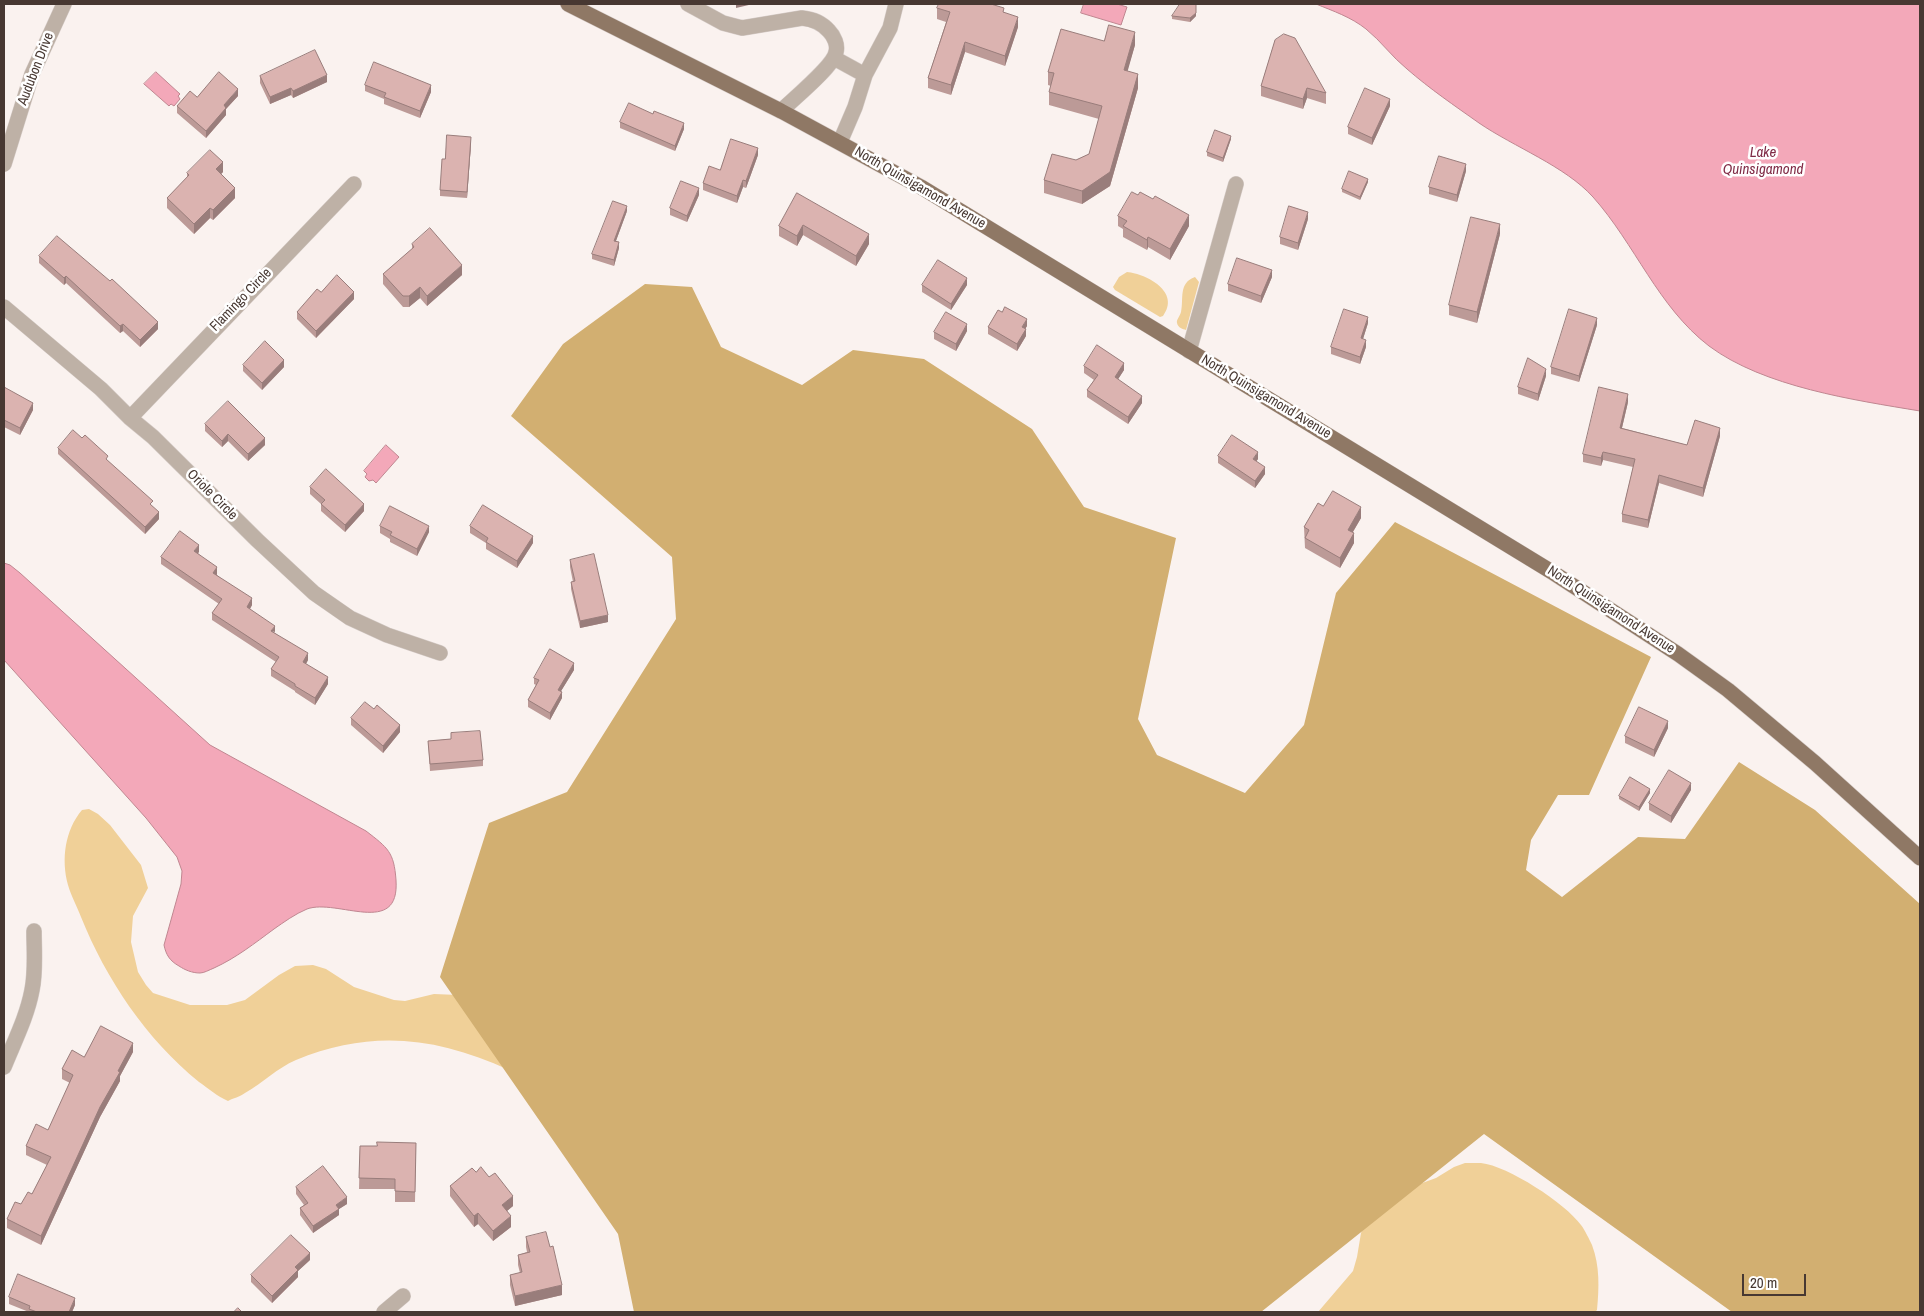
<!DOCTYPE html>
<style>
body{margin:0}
#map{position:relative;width:1924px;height:1316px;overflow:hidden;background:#faf2ef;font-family:"Archivo Narrow",sans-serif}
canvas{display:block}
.frame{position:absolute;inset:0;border:5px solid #473832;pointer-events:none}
.scale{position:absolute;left:1742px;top:1274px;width:64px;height:22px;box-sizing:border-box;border:2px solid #473832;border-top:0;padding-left:6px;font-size:15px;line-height:18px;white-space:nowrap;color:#473832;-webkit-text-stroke:4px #fff;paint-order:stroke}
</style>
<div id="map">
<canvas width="1924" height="1316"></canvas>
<div class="frame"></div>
<div class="scale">20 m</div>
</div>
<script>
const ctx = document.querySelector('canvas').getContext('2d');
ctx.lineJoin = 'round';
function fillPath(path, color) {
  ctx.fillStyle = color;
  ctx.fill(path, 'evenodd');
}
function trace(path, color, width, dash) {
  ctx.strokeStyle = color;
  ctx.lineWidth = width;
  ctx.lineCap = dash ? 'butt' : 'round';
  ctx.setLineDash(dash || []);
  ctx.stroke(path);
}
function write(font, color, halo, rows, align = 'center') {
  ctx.font = font + ' "Archivo Narrow",sans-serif';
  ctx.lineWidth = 5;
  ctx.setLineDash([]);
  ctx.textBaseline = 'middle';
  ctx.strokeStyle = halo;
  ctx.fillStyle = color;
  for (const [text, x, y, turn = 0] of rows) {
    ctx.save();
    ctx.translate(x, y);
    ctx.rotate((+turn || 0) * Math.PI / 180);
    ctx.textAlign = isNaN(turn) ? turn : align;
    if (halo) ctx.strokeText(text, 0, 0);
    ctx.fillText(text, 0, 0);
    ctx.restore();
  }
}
const green = new Path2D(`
 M 1127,272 C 1147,274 1181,292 1163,316 L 1160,317 L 1115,290 L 1113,287 L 1119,277 Z
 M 1195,277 L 1199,282 L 1186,330 C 1183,329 1178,328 1177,323 C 1176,320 1180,316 1181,312 C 1184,299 1178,283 1195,277 Z
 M 89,809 L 98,814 L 110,825 L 141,865 L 148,888 L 133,916 L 131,942 L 138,972 L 146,985 L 153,993 L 190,1005 L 227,1005 L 245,1000 L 279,975 L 295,966 L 313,965 L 326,969 L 354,987 L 394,1000 L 405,1001 L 434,994 L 458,995 L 509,1070 C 437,1037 371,1029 296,1060 C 277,1068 263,1083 245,1093 C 240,1097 233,1098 228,1101 C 217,1096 209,1089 199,1082 C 146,1039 106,979 81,917 C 77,906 71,896 68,885 C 61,859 65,830 82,810 Z
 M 1465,1163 C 1470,1163 1476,1163 1481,1163 C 1508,1166 1565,1203 1581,1225 C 1585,1230 1589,1239 1592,1245 C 1600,1266 1599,1288 1597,1310 L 1595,1312 L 1318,1312 L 1353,1271 L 1357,1257 L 1361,1233 L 1376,1203 L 1392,1194 L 1436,1178 L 1454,1167 Z`);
const forest = new Path2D(`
 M 645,284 L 692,287 L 721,347 L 802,385 L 853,350 L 924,359 L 1032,429 L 1084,507 L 1176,538 L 1138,719 L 1157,755 L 1245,793 L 1304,725 L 1336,593 L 1395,522 L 1651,657 L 1589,795 L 1558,795 L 1531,840 L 1526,870 L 1562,897 L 1638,837 L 1685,839 L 1739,762 L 1815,810 L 1920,904 L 1920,1312 L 1732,1312 L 1484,1134 L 1261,1312 L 634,1312 L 618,1234 L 440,977 L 489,823 L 567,792 L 676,619 L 672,557 L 511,416 L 563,344 Z`);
const water = new Path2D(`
 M 1084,4 L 1117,4 L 1127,7 L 1121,25 L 1081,13 Z
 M 1316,4 L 1920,4 L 1920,411 C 1854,400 1764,387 1709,346 C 1658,307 1635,244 1593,197 C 1565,166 1514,147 1479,123 C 1455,106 1430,89 1407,69 C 1392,57 1381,41 1366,29 C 1351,17 1333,11 1316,4 Z
 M 156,72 L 180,94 L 178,96 L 180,99 L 174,106 L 171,104 L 169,106 L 144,84 Z
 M 386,445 L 399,457 L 376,483 L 373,480 L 369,481 L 365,477 L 367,474 L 364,471 Z
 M 4,563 L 10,565 L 20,573 L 210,745 L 366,831 C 388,848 394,852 396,880 C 400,938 337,898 307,909 C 295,914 284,922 274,929 C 255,943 236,958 214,968 C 209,970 204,973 200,973 C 192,973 185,970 179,966 C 170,961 166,955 164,945 L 181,884 L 182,871 L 177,857 L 146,818 L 4,660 Z`);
const minor = new Path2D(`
 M 688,4 L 723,23 L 742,28 L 802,18 C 813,19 822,23 829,31 C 834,36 838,45 836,52 C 834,66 792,100 781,111
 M 834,58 L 865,75 L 890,28 L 896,4
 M 840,142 L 855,107 L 865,75
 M 4,164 L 32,74 L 64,4
 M 4,307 L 101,389 L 130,418 L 153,437 L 257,540 L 314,593 L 350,618 L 387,635 L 440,653
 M 1189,351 L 1236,184
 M 130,418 L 354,184
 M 4,1067 C 14,1042 27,1017 32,990 C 36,971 34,951 34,931
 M 384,1312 L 403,1296`);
const major = new Path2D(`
 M 568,4 L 781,111 L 921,187 L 1552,572 L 1678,654 L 1728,690 L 1815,763 L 1920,858`);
const wall = new Path2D(`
 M 1196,4 L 1196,16 L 1190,22 L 1172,19 L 1172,16 Z
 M 937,8 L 1004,12 L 1018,27 L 1005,66 L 965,52 L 951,95 L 928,88 L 928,78 L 946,22 L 937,19 Z
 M 1275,40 L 1326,93 L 1326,104 L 1307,98 L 1303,109 L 1261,96 L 1261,86 Z
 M 1104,41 L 1135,45 L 1127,71 L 1138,88 L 1110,186 L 1082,204 L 1044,193 L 1044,180 L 1076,160 L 1089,154 L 1099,119 L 1049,105 L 1049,92 L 1051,86 L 1048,85 L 1048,72 Z
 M 260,76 L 327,82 L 293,98 L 291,95 L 270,104 L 260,83 Z
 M 365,85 L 431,92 L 420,118 L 384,104 L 384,99 L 365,91 Z
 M 238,96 L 226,109 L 226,115 L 206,138 L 177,113 L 177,106 L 197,97 Z
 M 1390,106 L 1372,145 L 1348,134 L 1348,127 Z
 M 620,122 L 684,129 L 675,151 L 620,128 Z
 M 1231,139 L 1223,162 L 1207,156 L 1207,152 Z
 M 471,144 L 467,198 L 440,196 L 440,190 L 445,159 Z
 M 758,155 L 746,188 L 743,187 L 737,203 L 703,190 L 703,183 L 720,170 Z
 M 1466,171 L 1457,202 L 1429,194 L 1429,187 Z
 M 223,172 L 221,174 L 235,198 L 213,220 L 210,218 L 194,234 L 167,208 L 167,198 L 187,178 L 187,173 Z
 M 1368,182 L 1360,200 L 1342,192 L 1342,189 Z
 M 797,193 L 869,244 L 856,266 L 803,235 L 797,246 L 779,236 L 779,226 Z
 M 699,195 L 687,222 L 670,215 L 670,208 Z
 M 627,211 L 616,241 L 619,248 L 614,266 L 592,259 L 592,254 Z
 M 1118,216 L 1189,226 L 1170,260 L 1148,247 L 1147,250 L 1123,237 L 1123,229 L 1118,226 Z
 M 1308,219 L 1298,250 L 1280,244 L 1280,237 Z
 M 1500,234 L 1477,323 L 1449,315 L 1449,305 Z
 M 412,244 L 462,275 L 427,306 L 420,298 L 409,307 L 403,307 L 383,284 L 383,274 L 412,249 Z
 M 39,256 L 158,329 L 140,347 L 123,331 L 120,333 L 66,283 L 64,285 L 39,263 Z
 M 1272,277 L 1261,303 L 1228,291 L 1228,284 Z
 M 922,285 L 967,285 L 951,310 L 922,292 Z
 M 321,292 L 354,299 L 316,338 L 297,319 L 297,312 Z
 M 1368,323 L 1363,339 L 1366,347 L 1360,364 L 1331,354 L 1331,347 Z
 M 1597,325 L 1579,382 L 1551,374 L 1551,367 Z
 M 1027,326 L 1025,329 L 1026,336 L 1017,351 L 988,334 L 988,327 Z
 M 967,331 L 956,351 L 934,339 L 934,332 Z
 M 243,365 L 284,367 L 262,390 L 243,371 Z
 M 1084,366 L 1124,370 L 1118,379 L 1142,403 L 1128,424 L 1087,397 L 1087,390 L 1094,380 L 1084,373 Z
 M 1546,376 L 1538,401 L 1518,394 L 1518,387 Z
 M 4,387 L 33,410 L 20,435 L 4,427 Z
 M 1628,402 L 1622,428 L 1687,445 L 1720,436 L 1703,497 L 1659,483 L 1648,528 L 1622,522 L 1622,514 L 1633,467 L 1603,460 L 1601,466 L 1583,462 L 1583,454 Z
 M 205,424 L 265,445 L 248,461 L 228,441 L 222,447 L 205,431 Z
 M 58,448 L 108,461 L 153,507 L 159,519 L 145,534 L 58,454 Z
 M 1218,456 L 1258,459 L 1256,461 L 1265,474 L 1255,488 L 1218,463 Z
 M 310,487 L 364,511 L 345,532 L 321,511 L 321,504 L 310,494 Z
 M 1323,506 L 1361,518 L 1353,532 L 1354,543 L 1340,568 L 1305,548 L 1304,527 Z
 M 380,526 L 429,532 L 417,556 L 390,542 L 390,539 L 380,533 Z
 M 470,526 L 533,543 L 517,568 L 486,549 L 486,543 L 470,533 Z
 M 199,552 L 198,553 L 217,574 L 217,575 L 252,605 L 250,609 L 275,633 L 308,660 L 306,664 L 328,684 L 315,705 L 295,692 L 295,691 L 271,676 L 271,669 L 276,662 L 212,620 L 212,613 L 219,604 L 161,564 L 161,557 Z
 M 570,560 L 608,622 L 580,628 L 571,589 L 571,582 L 573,582 L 570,567 Z
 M 574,670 L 561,691 L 562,698 L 550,720 L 528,707 L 528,700 L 536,685 L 534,684 L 534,678 Z
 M 374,709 L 400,732 L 383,753 L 351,725 L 351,718 Z
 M 1668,728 L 1654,757 L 1625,743 L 1625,736 Z
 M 451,733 L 483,760 L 483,766 L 430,771 L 428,741 L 451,739 Z
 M 1691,790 L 1671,823 L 1649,810 L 1649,803 Z
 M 1650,793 L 1639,811 L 1619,799 L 1619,796 Z
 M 133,1052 L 120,1076 L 120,1081 L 100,1117 L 41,1245 L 7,1228 L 7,1219 L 32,1194 L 47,1165 L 26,1155 L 26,1146 L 48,1130 L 70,1083 L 62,1079 L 62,1069 L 84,1057 Z
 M 416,1143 L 415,1202 L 395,1202 L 395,1189 L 359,1189 L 360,1146 L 377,1146 Z
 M 476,1172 L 513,1206 L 507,1211 L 511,1227 L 493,1241 L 478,1224 L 474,1227 L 450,1196 L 450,1186 Z
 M 296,1187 L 347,1204 L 339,1209 L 339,1215 L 313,1233 L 300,1215 L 300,1208 L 304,1205 L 296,1194 Z
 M 526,1237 L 562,1295 L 515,1306 L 510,1285 L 510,1275 L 520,1273 L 518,1265 L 518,1255 L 527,1252 L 526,1247 Z
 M 310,1260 L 298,1271 L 298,1277 L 272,1303 L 251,1282 L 251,1275 Z
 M 9,1297 L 75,1305 L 72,1312 L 29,1312 L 9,1304 Z`);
const shadedWall = new Path2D(`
 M 736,4 L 753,4 L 736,8 Z
 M 1196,13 L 1196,16 L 1190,22 L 1190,18 Z
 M 1018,17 L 1018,27 L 1005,66 L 1005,56 Z
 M 1135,32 L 1135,45 L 1124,84 L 1124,70 Z
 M 965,42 L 965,52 L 951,95 L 951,85 Z
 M 1138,74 L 1138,88 L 1110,186 L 1082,204 L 1082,191 Z
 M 327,75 L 327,82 L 293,98 L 293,91 Z
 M 431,85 L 431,92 L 420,118 L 420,111 Z
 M 291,88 L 291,95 L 270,104 L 270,97 Z
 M 1307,88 L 1307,98 L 1303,109 L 1303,99 Z
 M 238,89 L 238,96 L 226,109 L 226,115 L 206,138 L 206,131 L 224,105 Z
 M 1390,99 L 1390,106 L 1372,145 L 1372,138 Z
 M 684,123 L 684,129 L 675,151 L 675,146 Z
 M 1231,136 L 1231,139 L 1223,162 L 1223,158 Z
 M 471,137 L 471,144 L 467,198 L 467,192 Z
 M 758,148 L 758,155 L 746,188 L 746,181 Z
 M 223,162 L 223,172 L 216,179 L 216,169 Z
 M 1466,164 L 1466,171 L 1457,202 L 1457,195 Z
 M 1368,179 L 1368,182 L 1360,200 L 1360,197 Z
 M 743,180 L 743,187 L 737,203 L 737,196 Z
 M 235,188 L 235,198 L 213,220 L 213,210 Z
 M 699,188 L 699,195 L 687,222 L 687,216 Z
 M 627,206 L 627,211 L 614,246 L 614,241 Z
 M 210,208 L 210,218 L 194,234 L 194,224 Z
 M 1308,212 L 1308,219 L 1298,250 L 1298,243 Z
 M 1189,215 L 1189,226 L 1170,260 L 1170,249 Z
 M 1500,224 L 1500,234 L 1477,323 L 1477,312 Z
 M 803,225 L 803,235 L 797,246 L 797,236 Z
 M 869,234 L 869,244 L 856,266 L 856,256 Z
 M 1148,237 L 1148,247 L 1147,250 L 1147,240 Z
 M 619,242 L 619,248 L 614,266 L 614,260 Z
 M 462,265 L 462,275 L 427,306 L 427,296 Z
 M 1272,270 L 1272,277 L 1261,303 L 1261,296 Z
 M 66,276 L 66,283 L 64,285 L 64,278 Z
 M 967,278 L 967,285 L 951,310 L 951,304 Z
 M 420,287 L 420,298 L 409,307 L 409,296 Z
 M 354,292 L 354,299 L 316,338 L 316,331 Z
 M 1368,317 L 1368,323 L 1361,345 L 1361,338 Z
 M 1597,318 L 1597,325 L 1579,382 L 1579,376 Z
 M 1027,319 L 1027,326 L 1022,334 L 1022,327 Z
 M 158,322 L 158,329 L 140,347 L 140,340 Z
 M 123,324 L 123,331 L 120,333 L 120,326 Z
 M 967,324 L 967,331 L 956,351 L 956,344 Z
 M 1026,329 L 1026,336 L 1017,351 L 1017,344 Z
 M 1366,340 L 1366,347 L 1360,364 L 1360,357 Z
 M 284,360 L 284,367 L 262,390 L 262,383 Z
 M 1124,363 L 1124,370 L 1115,384 L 1115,377 Z
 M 1546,369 L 1546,376 L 1538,401 L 1538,394 Z
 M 1628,394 L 1628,402 L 1620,436 L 1620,428 Z
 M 1142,396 L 1142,403 L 1128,424 L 1128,417 Z
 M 33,403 L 33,410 L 20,435 L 20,428 Z
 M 1720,428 L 1720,436 L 1703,497 L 1703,488 Z
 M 228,434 L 228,441 L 222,447 L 222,441 Z
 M 265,438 L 265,445 L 248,461 L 248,454 Z
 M 1258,452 L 1258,459 L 1253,466 L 1253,459 Z
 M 1603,452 L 1603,460 L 1601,466 L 1601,458 Z
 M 1265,467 L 1265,474 L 1255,488 L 1255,481 Z
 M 1659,475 L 1659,483 L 1648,528 L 1648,520 Z
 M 364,504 L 364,511 L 345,532 L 345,525 Z
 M 1361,507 L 1361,518 L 1348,540 L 1348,530 Z
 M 159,512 L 159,519 L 145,534 L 145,527 Z
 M 429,526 L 429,532 L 417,556 L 417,549 Z
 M 1354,533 L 1354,543 L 1340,568 L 1340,558 Z
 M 533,536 L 533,543 L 517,568 L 517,561 Z
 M 199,545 L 199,552 L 194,557 L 194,551 Z
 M 217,567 L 217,574 L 213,580 L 213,573 Z
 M 252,598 L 252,605 L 247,614 L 247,607 Z
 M 608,615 L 608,622 L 580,628 L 580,621 Z
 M 275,626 L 275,632 L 271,631 Z
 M 308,653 L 308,660 L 303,669 L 303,662 Z
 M 574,663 L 574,670 L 558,696 L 558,690 Z
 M 328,677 L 328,684 L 315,705 L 315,698 Z
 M 562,692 L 562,698 L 550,720 L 550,713 Z
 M 1668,721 L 1668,728 L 1654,757 L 1654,750 Z
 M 400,725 L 400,732 L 383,753 L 383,746 Z
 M 1691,783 L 1691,790 L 1671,823 L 1671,816 Z
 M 1650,789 L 1650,793 L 1639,811 L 1639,807 Z
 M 133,1043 L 133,1052 L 120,1076 L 120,1081 L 100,1117 L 41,1245 L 41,1236 L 100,1107 L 118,1071 Z
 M 513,1196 L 513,1206 L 502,1215 L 502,1205 Z
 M 347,1197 L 347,1204 L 339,1209 L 339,1215 L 313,1233 L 313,1226 L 336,1205 Z
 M 478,1213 L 478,1224 L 474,1227 L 474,1216 Z
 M 511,1216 L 511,1227 L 493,1241 L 493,1231 Z
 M 310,1253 L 310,1260 L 298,1271 L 298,1277 L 272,1303 L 272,1296 L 295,1267 Z
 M 562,1285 L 562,1295 L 515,1306 L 515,1296 Z
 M 75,1298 L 75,1305 L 72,1312 L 69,1312 Z`);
const building = new Path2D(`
 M 939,4 L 991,4 L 1004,8 L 1003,12 L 1018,17 L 1005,56 L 965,42 L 951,85 L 928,78 L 950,12 L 937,8 Z
 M 1180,4 L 1196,4 L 1196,13 L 1190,18 L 1172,16 Z
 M 1109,25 L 1135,32 L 1124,70 L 1138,74 L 1110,172 L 1082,191 L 1044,180 L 1052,154 L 1076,160 L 1089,154 L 1102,106 L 1049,92 L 1054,73 L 1048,72 L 1061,29 L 1104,41 Z
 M 1284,34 L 1295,38 L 1326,93 L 1307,88 L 1303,99 L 1261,86 L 1275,40 Z
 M 315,50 L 327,75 L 293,91 L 291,88 L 270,97 L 260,76 Z
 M 374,62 L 431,85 L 420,111 L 384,97 L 386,93 L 365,85 Z
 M 219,72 L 238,89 L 224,105 L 226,108 L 206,131 L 177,106 L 190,91 L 197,97 Z
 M 1365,88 L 1390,99 L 1372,138 L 1348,127 Z
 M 629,103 L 653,114 L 654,111 L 684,123 L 675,146 L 620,122 Z
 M 1215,130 L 1231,136 L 1223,158 L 1207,152 Z
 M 447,135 L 471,137 L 467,192 L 440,190 L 442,159 L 445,159 Z
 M 731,139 L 758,148 L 746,181 L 743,180 L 737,196 L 703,183 L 709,166 L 720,170 Z
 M 210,150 L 223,162 L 216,169 L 235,188 L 213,210 L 210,208 L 194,224 L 167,198 L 189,175 L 187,173 Z
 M 1439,156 L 1466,164 L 1457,195 L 1429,187 Z
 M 1349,171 L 1368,179 L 1360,197 L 1342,189 Z
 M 681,181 L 699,188 L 687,216 L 670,208 Z
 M 1132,192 L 1138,195 L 1140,192 L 1153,199 L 1155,196 L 1189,215 L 1170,249 L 1148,237 L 1147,240 L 1123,226 L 1127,221 L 1118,216 Z
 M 797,193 L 869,234 L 856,256 L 803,225 L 797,236 L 779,226 Z
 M 613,201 L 627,206 L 614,241 L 619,242 L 614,260 L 592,254 Z
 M 1289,206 L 1308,212 L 1298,243 L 1280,237 Z
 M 1471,217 L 1500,224 L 1477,312 L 1449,305 Z
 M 430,228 L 462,265 L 427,296 L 420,287 L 409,296 L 403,296 L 383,274 L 414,247 L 412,244 Z
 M 57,236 L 110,281 L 112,279 L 158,322 L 140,340 L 123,324 L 120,326 L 66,276 L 64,278 L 39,256 Z
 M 1237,258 L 1272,270 L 1261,296 L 1228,284 Z
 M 938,260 L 967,278 L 951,304 L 922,285 Z
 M 337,275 L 354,292 L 316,331 L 297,312 L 317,289 L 321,292 Z
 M 1005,307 L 1027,319 L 1022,327 L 1026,329 L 1017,344 L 988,327 L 998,310 L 1002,312 Z
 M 1344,309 L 1368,317 L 1361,338 L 1366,340 L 1360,357 L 1331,347 Z
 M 1569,309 L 1597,318 L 1579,376 L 1551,367 Z
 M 946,312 L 967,324 L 956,344 L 934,332 Z
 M 265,341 L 284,360 L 262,383 L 243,365 Z
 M 1097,345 L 1124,363 L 1115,377 L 1142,396 L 1128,417 L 1087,390 L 1098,375 L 1084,366 Z
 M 1528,358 L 1546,369 L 1538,394 L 1518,387 Z
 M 4,387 L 33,403 L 20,428 L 4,420 Z
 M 1599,387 L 1628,394 L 1620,428 L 1687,445 L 1695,420 L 1720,428 L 1703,488 L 1659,475 L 1648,520 L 1622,514 L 1635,459 L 1603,452 L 1601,458 L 1583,454 Z
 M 228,401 L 265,438 L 248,454 L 228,434 L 222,441 L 205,424 Z
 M 73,430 L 82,438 L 85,435 L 108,456 L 106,459 L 153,501 L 150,504 L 159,512 L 145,527 L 58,448 Z
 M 1232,435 L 1258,452 L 1253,459 L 1265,467 L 1255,481 L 1218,456 Z
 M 326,469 L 364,504 L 345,525 L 321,504 L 325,500 L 310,487 Z
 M 1333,491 L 1361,507 L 1348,530 L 1354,533 L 1340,558 L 1305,538 L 1309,530 L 1304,527 L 1318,503 L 1323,506 Z
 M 483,505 L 533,536 L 517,561 L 486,542 L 488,538 L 470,526 Z
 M 390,506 L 429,526 L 417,549 L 390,535 L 392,532 L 380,526 Z
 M 180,531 L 199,545 L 194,551 L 217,567 L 213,573 L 252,598 L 247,607 L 275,626 L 271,631 L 308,653 L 303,662 L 328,677 L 315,698 L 295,686 L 295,684 L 271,669 L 279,657 L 212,613 L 222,599 L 161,557 Z
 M 594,554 L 608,615 L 580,621 L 571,582 L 575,581 L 570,560 Z
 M 550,649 L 574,663 L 558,690 L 562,692 L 550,713 L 528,700 L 539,680 L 534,678 Z
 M 365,702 L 374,709 L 377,705 L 400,725 L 383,746 L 351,718 Z
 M 1639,707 L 1668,721 L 1654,750 L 1625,736 Z
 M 480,731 L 483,760 L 430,764 L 428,741 L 451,739 L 451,733 Z
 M 1669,770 L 1691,783 L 1671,816 L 1649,803 Z
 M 1630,777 L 1650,789 L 1639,807 L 1619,796 Z
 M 101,1026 L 133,1043 L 118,1071 L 120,1072 L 100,1107 L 41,1236 L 7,1219 L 15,1202 L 21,1204 L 28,1192 L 32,1194 L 51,1157 L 26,1146 L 36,1124 L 48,1130 L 73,1075 L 62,1069 L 72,1050 L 84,1057 Z
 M 377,1142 L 416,1143 L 415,1192 L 395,1191 L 395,1179 L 359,1178 L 360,1146 L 377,1146 Z
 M 323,1166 L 347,1197 L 336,1205 L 339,1209 L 313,1226 L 300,1208 L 308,1203 L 296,1187 Z
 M 481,1167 L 489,1177 L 495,1173 L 513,1196 L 502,1205 L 511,1216 L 493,1231 L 478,1213 L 474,1216 L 450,1186 L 472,1168 L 476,1172 Z
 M 546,1232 L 550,1247 L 553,1246 L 562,1285 L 515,1296 L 510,1275 L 522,1272 L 518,1255 L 530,1252 L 526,1237 Z
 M 291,1235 L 310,1253 L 295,1267 L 298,1270 L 272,1296 L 251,1275 Z
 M 18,1274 L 75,1298 L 69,1312 L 37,1312 L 29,1309 L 30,1306 L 9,1297 Z
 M 238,1308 L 242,1312 L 234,1312 Z`);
const streetNames = [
 ["Audubon Drive",36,69,-69],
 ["North Quinsigamond Avenue",920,188,30],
 ["Flamingo Circle",241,300,-46],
 ["North Quinsigamond Avenue",1266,397,31],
 ["Oriole Circle",212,495,45],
 ["North Quinsigamond Avenue",1611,610,33]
];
const waterNames = [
 ["Lake",1763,153],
 ["Quinsigamond",1763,170]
];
fillPath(green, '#f0d098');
fillPath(forest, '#d2af71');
fillPath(water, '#f3a8b9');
trace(water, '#bf8690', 1);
trace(minor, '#d6cdc9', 16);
trace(major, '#d6cdc9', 16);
trace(minor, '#beb1a6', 15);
trace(major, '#8f7865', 15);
fillPath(wall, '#bc9a97');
fillPath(shadedWall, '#997d7b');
fillPath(building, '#dbb3b0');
trace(building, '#997d7b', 1);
write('14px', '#473832', '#fff', streetNames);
write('italic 15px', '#802b46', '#fff', waterNames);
</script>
